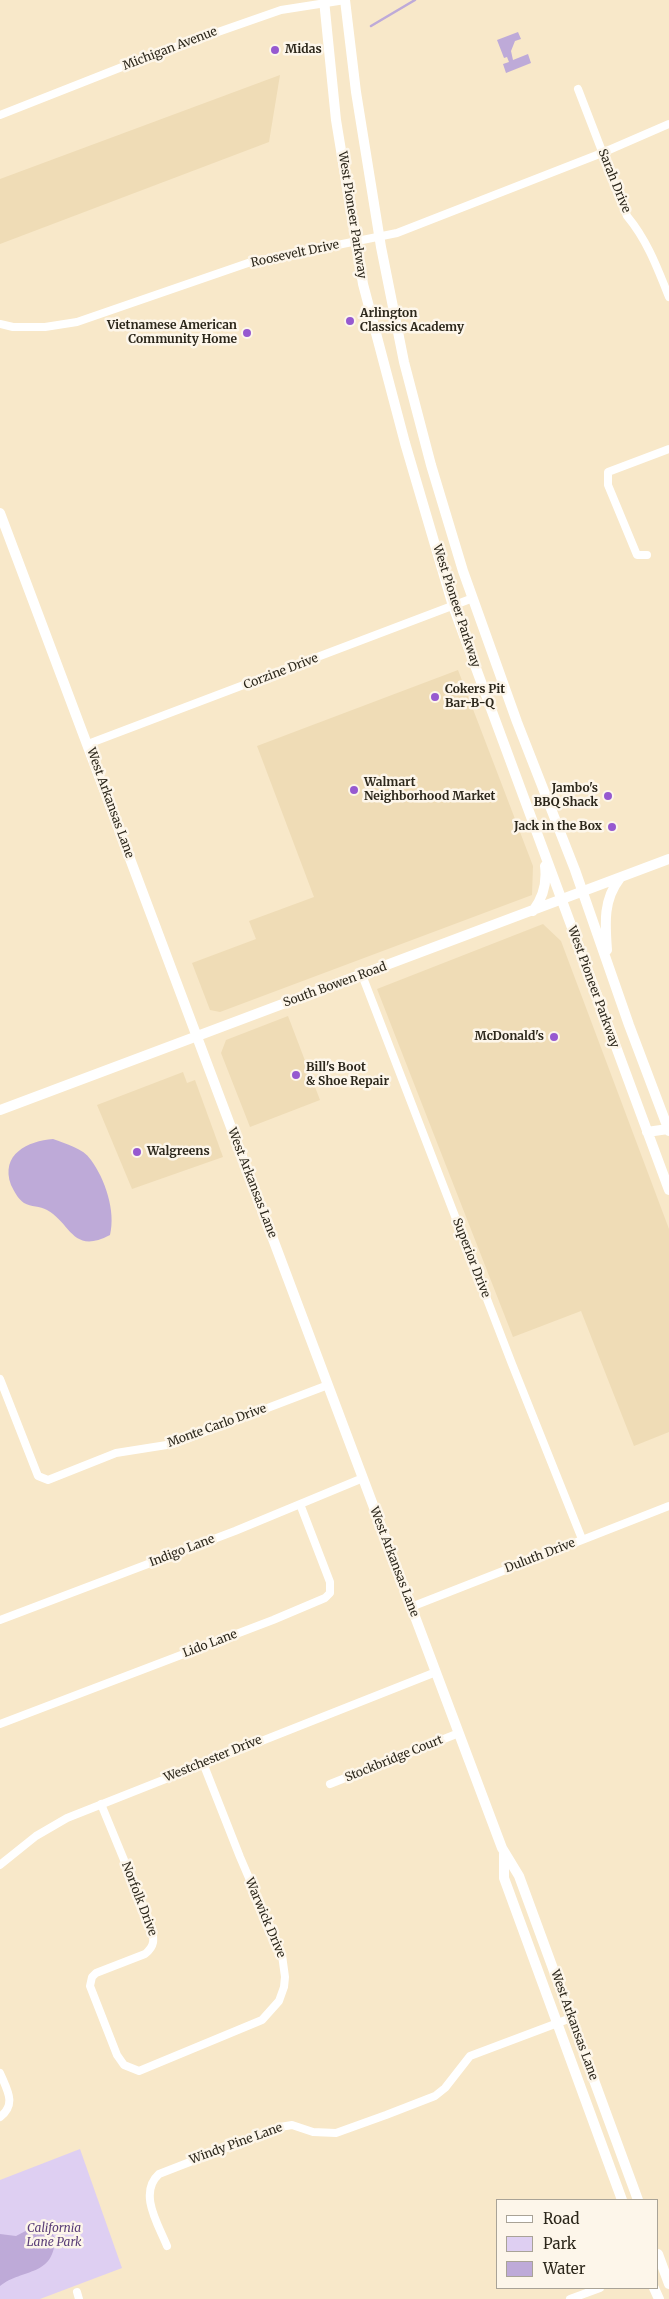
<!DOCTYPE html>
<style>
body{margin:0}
#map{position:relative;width:669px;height:2299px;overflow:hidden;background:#f8e8c9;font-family:Merriweather,serif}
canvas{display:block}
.legend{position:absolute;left:496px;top:2199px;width:162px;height:90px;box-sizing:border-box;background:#fdf6ea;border:1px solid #a9a397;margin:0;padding:6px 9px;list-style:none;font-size:15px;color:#2c271b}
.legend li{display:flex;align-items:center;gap:10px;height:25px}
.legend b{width:25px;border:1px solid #a9a397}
</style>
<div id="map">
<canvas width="669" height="2299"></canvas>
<ul class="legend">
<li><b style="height:6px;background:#fff"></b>Road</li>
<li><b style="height:14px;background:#decff2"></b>Park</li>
<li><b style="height:14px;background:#beaad8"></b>Water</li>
</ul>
</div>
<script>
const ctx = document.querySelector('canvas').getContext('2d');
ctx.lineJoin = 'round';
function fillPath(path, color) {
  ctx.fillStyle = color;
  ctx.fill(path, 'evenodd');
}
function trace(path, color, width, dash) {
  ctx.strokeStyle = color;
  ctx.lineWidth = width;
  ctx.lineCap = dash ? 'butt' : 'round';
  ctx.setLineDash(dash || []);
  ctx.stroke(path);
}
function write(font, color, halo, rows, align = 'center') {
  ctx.font = font + ' Merriweather,serif';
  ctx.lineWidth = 5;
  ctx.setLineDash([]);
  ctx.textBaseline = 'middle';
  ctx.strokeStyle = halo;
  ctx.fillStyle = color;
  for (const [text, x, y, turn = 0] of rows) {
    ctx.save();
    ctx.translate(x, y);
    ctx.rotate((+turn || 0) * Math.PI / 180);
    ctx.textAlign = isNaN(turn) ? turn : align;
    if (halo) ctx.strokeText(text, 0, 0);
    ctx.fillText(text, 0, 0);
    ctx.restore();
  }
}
const built = new Path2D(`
 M 280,75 L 269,142 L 0,244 L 0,179 Z
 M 458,670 L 533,866 L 532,895 L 220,1012 L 210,1010 L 192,963 L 256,939 L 249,921 L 314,897 L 257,746 Z
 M 543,924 L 561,941 L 669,1229 L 669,1432 L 634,1446 L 581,1311 L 513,1337 L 377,989 Z
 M 288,1016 L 320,1100 L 250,1127 L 221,1053 L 226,1040 Z
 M 183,1072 L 187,1083 L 195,1080 L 223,1157 L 132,1189 L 97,1105 Z`);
const green = new Path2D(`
 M 80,2149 L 122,2268 L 40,2299 L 0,2299 L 0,2180 Z`);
const water = new Path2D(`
 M 518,32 L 521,39 L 515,41 L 511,51 L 513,60 L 528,54 L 531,63 L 506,73 L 503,64 L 509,62 L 507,57 L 504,58 L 497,40 Z
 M 53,1139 C 66,1144 83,1148 91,1160 C 105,1179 116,1211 110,1235 C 72,1255 71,1223 47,1210 C 40,1206 31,1207 24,1203 C 18,1199 14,1191 11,1185 C 0,1154 28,1141 53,1139 Z
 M 39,2224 L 50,2230 L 55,2238 C 54,2277 23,2268 0,2286 L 0,2234 L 16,2236 Z`);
const stream = new Path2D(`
 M 371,26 L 415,0`);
const minor = new Path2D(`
 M 578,89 L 627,216 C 647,240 657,267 669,297
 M 0,115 L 155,54 L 281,10 L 345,0
 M 0,324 L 13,327 L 45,327 L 77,322 L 248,263 L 397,233 L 602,153 L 669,124
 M 647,555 L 637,555 L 608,485 L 608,472 L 669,449
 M 88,744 L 473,598
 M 362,975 L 512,1364 L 582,1539
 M 0,1379 L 38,1476 L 48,1480 L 116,1453 L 173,1444 L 328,1385
 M 411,1607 L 669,1506
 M 0,1620 L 235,1531 L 363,1478
 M 0,1724 L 273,1620 L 325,1598 L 330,1593 L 330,1582 L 300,1504
 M 330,1784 L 459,1733
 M 101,1804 L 152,1928 C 154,1940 155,1946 145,1954 L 96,1973 L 92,1977 L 90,1986 L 117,2055 L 124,2065 L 139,2071 L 262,2020 L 279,2001 L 284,1987 L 285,1977 L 282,1955 L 240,1857 L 203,1763
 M 0,1865 L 36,1836 L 67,1818 L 436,1672
 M 0,2073 C 7,2090 17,2104 0,2117
 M 167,2246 C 158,2224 138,2193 159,2174 L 280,2127 L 292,2125 L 313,2132 L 336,2133 L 386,2115 L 435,2096 L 445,2088 L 470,2056 L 571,2018
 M 77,2292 L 79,2299
 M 570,2299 L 600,2288`);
const major = new Path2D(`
 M 324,0 L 336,120 L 363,284 L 405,443 L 453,606 L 669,1190
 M 345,0 L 356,92 L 381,247 L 404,362 L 431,465 L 463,571 L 517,722 L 575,870 L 629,1025 L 669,1131
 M 0,513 L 502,1848 L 519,1876 L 638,2200
 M 533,911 C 543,898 547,882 545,866
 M 607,950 C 605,923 603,900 620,878
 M 0,1110 L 669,859
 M 647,1132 L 668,1129
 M 504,1854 L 504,1878 L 622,2200
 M 658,2254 L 669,2284
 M 654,2288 L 659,2299`);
const markers = [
 [275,50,5,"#9659d0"],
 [350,321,5,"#9659d0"],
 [247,333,5,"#9659d0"],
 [435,697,5,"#9659d0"],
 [354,790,5,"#9659d0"],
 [608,796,5,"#9659d0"],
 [612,827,5,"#9659d0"],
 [554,1037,5,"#9659d0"],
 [296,1075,5,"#9659d0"],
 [137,1152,5,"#9659d0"]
];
const streetNames = [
 ["Michigan Avenue",170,49,-21],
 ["Sarah Drive",614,181,68],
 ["West Pioneer Parkway",352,215,81],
 ["Roosevelt Drive",295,254,-12],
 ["West Pioneer Parkway",456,606,72],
 ["Corzine Drive",281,672,-21],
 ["West Arkansas Lane",110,803,70],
 ["South Bowen Road",335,985,-20],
 ["West Pioneer Parkway",593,987,70],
 ["West Arkansas Lane",252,1183,69],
 ["Superior Drive",471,1258,69],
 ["Monte Carlo Drive",217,1426,-20],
 ["Indigo Lane",182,1551,-21],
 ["Duluth Drive",540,1556,-21],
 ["West Arkansas Lane",394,1562,69],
 ["Lido Lane",210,1644,-21],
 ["Westchester Drive",213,1759,-22],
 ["Stockbridge Court",394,1759,-22],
 ["Norfolk Drive",139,1899,69],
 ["Warwick Drive",265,1918,67],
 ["West Arkansas Lane",574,2025,70],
 ["Windy Pine Lane",236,2144,-20]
];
const poiNames = [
 ["Midas",285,50],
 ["Arlington",360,314],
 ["Classics Academy",360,328],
 ["Vietnamese American",237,326,"right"],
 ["Community Home",237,340,"right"],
 ["Cokers Pit",445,690],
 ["Bar-B-Q",445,704],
 ["Walmart",364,783],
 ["Neighborhood Market",364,797],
 ["Jambo's",598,789,"right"],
 ["BBQ Shack",598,803,"right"],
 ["Jack in the Box",602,827,"right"],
 ["McDonald's",544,1037,"right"],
 ["Bill's Boot",306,1068],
 ["& Shoe Repair",306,1082],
 ["Walgreens",147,1152]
];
const parkNames = [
 ["California",54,2229],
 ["Lane Park",54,2243]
];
fillPath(built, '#efdcb6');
fillPath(green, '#decff2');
fillPath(water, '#beaad8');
trace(stream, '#beaad8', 2.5);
trace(minor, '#fff', 8);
trace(major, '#fff', 10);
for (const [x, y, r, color] of markers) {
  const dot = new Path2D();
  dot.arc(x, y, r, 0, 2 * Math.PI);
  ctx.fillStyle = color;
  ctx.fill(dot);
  trace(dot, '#fdf6ea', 2);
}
write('12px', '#2c271b', '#fdf6ea', streetNames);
write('bold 12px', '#2c271b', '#fdf6ea', poiNames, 'left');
write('italic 12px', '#5a3e78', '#fdf6ea', parkNames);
</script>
